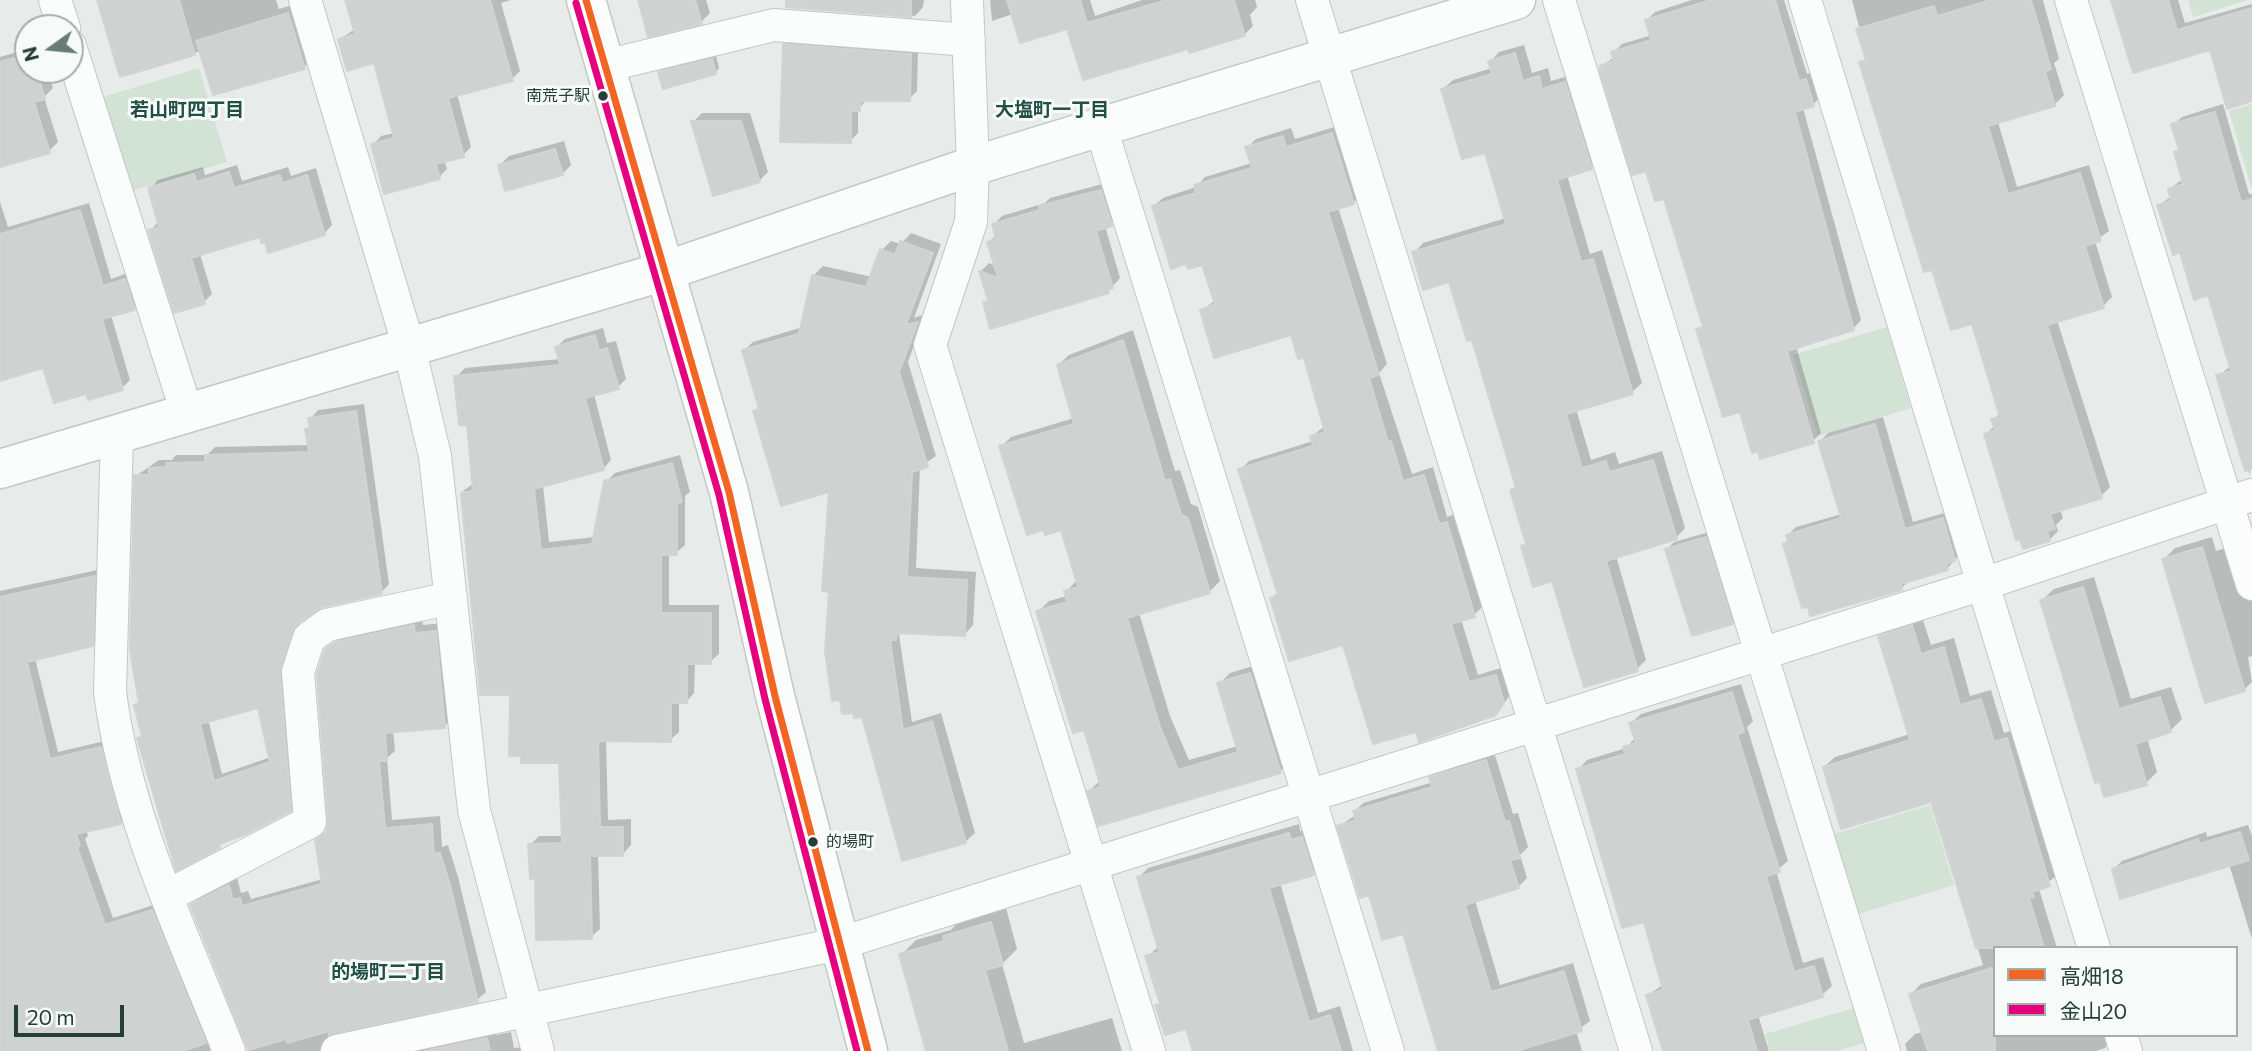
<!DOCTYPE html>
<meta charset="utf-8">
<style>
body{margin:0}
#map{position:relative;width:2252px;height:1051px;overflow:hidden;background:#e7ebe9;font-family:Commissioner,"Noto Sans JP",sans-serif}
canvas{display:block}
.legend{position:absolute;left:1993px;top:946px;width:245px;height:91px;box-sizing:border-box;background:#f6faf8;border:2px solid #a2afab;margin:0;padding:9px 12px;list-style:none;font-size:21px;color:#253e37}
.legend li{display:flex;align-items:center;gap:14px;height:35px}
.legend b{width:35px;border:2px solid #a2afab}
.north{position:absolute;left:14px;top:14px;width:70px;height:70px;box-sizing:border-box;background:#f6faf8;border:2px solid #a2afab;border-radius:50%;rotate:255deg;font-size:19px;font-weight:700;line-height:28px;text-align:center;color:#253e37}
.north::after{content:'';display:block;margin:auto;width:24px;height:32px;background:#697b75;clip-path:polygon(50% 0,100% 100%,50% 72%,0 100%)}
.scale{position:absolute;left:14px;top:1005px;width:110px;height:32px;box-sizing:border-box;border:4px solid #253e37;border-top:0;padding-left:9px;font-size:21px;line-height:24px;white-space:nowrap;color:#253e37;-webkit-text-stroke:5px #f6faf8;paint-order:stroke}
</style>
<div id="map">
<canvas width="2252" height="1051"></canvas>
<ul class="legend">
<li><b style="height:9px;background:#f26522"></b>高畑18</li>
<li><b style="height:9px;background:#e5007d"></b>金山20</li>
</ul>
<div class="north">N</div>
<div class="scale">20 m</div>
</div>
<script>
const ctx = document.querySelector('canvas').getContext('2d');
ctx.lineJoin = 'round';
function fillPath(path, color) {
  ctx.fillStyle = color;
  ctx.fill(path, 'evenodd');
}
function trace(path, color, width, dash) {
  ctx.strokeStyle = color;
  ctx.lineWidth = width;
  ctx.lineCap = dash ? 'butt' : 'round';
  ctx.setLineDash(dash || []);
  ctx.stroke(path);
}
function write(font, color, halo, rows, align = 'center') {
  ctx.font = font + ' Commissioner,"Noto Sans JP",sans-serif';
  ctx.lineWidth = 6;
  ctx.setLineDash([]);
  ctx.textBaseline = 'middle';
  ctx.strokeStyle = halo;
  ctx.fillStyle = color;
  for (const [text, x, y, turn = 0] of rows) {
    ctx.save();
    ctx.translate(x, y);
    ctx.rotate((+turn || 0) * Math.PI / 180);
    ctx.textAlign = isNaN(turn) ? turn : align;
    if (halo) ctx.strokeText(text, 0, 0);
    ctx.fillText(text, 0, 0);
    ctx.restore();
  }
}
const green = new Path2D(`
 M 2188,0 L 2248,0 L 2193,17 Z
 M 199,68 L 227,162 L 131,191 L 103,97 Z
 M 2252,104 L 2252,190 L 2229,111 Z
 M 1887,327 L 1911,408 L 1818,436 L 1793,355 Z
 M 1930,805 L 1954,885 L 1858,914 L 1834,834 Z
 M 1854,1008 L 1864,1043 L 1836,1051 L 1770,1051 L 1765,1034 Z`);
const shadow = new Path2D(`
 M 99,0 L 276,0 L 279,9 L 299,3 L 315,56 L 304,67 L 201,51 L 121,75 Z
 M 347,0 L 511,0 L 501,3 L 520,71 L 512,79 L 457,94 L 471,147 L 463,155 L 444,160 L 447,169 L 439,177 L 373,145 L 381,136 L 395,133 L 376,61 L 340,39 L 355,29 Z
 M 639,0 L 706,0 L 710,13 L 701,22 Z
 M 788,0 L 924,0 L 923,7 L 915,16 L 788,6 Z
 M 990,0 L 1090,0 L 1095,16 L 1142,0 L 1255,0 L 1257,7 L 1250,15 L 1253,26 L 1244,35 L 1189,47 L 1068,27 L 1013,14 L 992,21 Z
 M 1692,0 L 1784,0 L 1807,74 L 1814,72 L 1821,96 L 1813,105 L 1803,108 L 1861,320 L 1853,329 L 1796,346 L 1821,433 L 1813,441 L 1759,449 L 1698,330 L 1704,324 L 1666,196 L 1647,168 L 1602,66 L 1614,57 L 1613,53 L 1622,44 L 1652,35 L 1647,20 L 1655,12 Z
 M 1852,0 L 2043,0 L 2059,59 L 2054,63 L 2064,95 L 2055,104 L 1998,122 L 2017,187 L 2089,165 L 2109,231 L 2095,241 L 2112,297 L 2103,306 L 2057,320 L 2110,487 L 2101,496 L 2060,509 L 2063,518 L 2056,525 L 2058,531 L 2049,540 L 1986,434 L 1995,425 L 1993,420 L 2000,413 L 1973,322 L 1861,63 L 1867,57 Z
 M 2113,0 L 2178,0 L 2185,23 L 2252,4 L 2252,99 L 2211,47 Z
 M 792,37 L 918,47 L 917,91 L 909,99 L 867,99 L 858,110 L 858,133 L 850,141 L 784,45 Z
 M 1524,45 L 1532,73 L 1548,68 L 1551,81 L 1575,74 L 1600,158 L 1591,167 L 1567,175 L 1590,254 L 1602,250 L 1642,383 L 1632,392 L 1576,409 L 1591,460 L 1615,452 L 1619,464 L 1662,451 L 1685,528 L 1676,538 L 1616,556 L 1646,660 L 1637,669 L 1523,546 L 1527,542 L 1512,491 L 1517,486 L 1473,337 L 1450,280 L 1414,253 L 1423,243 L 1506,218 L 1486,150 L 1443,89 L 1453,80 L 1492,68 L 1490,62 L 1499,52 Z
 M 28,49 L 28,70 L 47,70 L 53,88 L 44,97 L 58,142 L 49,151 L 0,165 L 0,57 Z
 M 716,56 L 719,68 L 715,73 L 660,73 L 664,69 Z
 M 2223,104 L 2249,194 L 2252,194 L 2250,475 L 2218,376 L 2231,366 L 2209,293 L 2181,250 L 2159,205 L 2172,196 L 2169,189 L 2183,179 L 2176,152 L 2180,148 L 2173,125 L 2182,117 Z
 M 702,113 L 750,113 L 768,172 L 759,181 L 693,122 Z
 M 1341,125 L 1362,194 L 1353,203 L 1338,207 L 1387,364 L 1379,373 L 1412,474 L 1433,467 L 1447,517 L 1455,514 L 1483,606 L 1474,615 L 1461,619 L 1478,675 L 1504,667 L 1512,693 L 1495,714 L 1417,729 L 1344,643 L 1272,598 L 1278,592 L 1240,470 L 1249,461 L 1313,441 L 1312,436 L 1325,426 L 1305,356 L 1293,333 L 1202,311 L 1215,300 L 1203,263 L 1154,206 L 1163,198 L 1196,187 L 1205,177 L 1252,163 L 1247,148 L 1256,139 L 1291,128 L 1295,139 Z
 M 564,141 L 571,165 L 562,174 L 500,165 L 509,156 Z
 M 237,165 L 242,181 L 288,167 L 291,176 L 316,168 L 332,225 L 324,234 L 266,240 L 261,235 L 200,254 L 212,294 L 204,302 L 150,231 L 158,222 L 150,189 L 158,180 L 203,167 L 205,175 Z
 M 1110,182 L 1120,216 L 1105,226 L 1120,278 L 1108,292 L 985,303 L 989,298 L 981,271 L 989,263 L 996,266 L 989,242 L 996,235 L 993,225 L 1002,216 L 1045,203 L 1050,198 Z
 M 0,202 L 8,227 L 89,203 L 111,279 L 133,271 L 142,300 L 134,308 L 111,315 L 130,380 L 122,388 L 88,392 L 45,366 L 0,379 Z
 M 911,233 L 941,244 L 914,318 L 925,314 L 908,362 L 936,456 L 920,467 L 916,568 L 976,572 L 973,625 L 964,635 L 902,631 L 899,635 L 912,722 L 941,713 L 975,833 L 965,842 L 863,715 L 830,590 L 831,490 L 755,411 L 760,406 L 743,351 L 753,342 L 803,327 L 813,276 L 823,266 L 872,277 L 882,250 L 891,241 L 901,244 Z
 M 603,328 L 607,343 L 616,341 L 626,379 L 618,387 L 594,394 L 611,460 L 603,469 L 543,485 L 549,542 L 595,537 L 606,482 L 615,473 L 680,455 L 690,492 L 685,496 L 685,545 L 676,553 L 669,553 L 669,605 L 719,605 L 719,654 L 710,662 L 695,662 L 694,693 L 686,702 L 679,701 L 679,732 L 670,740 L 606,739 L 608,820 L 631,819 L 631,845 L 623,854 L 598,854 L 600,929 L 591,937 L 536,877 L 530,845 L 539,836 L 563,836 L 561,762 L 511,693 L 481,693 L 463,491 L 474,483 L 468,423 L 456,377 L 465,368 L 560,359 L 557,347 L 565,339 Z
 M 1133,330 L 1175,471 L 1180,470 L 1191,504 L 1198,507 L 1220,581 L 1209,592 L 1139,613 L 1170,716 L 1189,760 L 1238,746 L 1219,684 L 1230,673 L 1260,664 L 1290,761 L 1280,772 L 1089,791 L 1101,780 L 1085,728 L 1038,612 L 1049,601 L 1067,596 L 1066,592 L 1076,581 L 1062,527 L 1001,447 L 1011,437 L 1074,418 L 1058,365 L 1069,355 Z
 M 364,404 L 389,584 L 381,593 L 315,609 L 299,623 L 288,657 L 298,801 L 290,810 L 225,840 L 219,847 L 139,739 L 143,734 L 136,705 L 141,701 L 136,476 L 159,460 L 172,460 L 176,455 L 207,455 L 215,447 L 309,445 L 307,429 L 311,425 L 310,419 L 318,410 ZM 259,706 L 271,757 L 222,774 L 208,719 Z
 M 1883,417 L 1913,522 L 1951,511 L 1962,552 L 1947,569 L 1909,580 L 1901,589 L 1790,541 L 1788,535 L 1796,527 L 1842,514 L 1820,441 L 1828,433 Z
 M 1713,531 L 1739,616 L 1732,622 L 1667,549 L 1674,542 Z
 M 2212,537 L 2216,551 L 2235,545 L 2252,587 L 2252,656 L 2248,657 L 2252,682 L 2244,690 L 2164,559 L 2175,548 Z
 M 102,569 L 101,636 L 92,644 L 35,658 L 58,752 L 109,740 L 129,814 L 121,822 L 86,830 L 88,836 L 85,839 L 113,918 L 160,903 L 221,1051 L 0,1051 L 0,591 Z
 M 2094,577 L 2131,699 L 2171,687 L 2182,719 L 2170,731 L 2147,738 L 2157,772 L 2146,783 L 2042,600 L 2054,589 Z
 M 1922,617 L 1931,645 L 1954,638 L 1970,696 L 1991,690 L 2004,733 L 2017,729 L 2059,874 L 2039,889 L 2057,948 L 1995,948 L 1995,1035 L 2115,1035 L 2105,1048 L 2096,1051 L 1907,1051 L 1905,1044 L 1915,1034 L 1923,1032 L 1911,994 L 1921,984 L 1983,965 L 1932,799 L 1824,767 L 1835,757 L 1910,734 L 1880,637 L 1890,627 Z
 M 422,618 L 423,625 L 444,623 L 453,718 L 445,726 L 393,730 L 395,751 L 387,758 L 392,820 L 440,816 L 442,847 L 448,845 L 458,877 L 486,992 L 477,1000 L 330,1032 L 326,1045 L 330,1051 L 247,1051 L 248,1044 L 192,905 L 200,897 L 237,878 L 241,893 L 248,891 L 251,899 L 323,879 L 317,841 L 328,830 L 330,821 L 326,650 L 345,634 Z
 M 1741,684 L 1753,721 L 1747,727 L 1788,861 L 1776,871 L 1803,963 L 1823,957 L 1832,986 L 1822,995 L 1758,1015 L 1769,1051 L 1686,1051 L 1648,995 L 1664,984 L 1645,920 L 1578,770 L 1587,760 L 1626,748 L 1636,737 L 1631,723 L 1641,714 Z
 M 1494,752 L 1513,814 L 1518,813 L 1528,847 L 1520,855 L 1527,878 L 1518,887 L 1475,900 L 1500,985 L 1573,963 L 1590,1021 L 1576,1031 L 1582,1051 L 1439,1051 L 1404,932 L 1370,893 L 1339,826 L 1356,815 L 1355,811 L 1363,803 L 1433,782 L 1431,778 L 1440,769 Z
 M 1299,824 L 1300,831 L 1312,828 L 1323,863 L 1313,873 L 1280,883 L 1318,1013 L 1340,1006 L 1353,1051 L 1195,1051 L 1187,1027 L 1157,1006 L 1161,1002 L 1147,957 L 1159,946 L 1139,877 L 1148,868 Z
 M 2248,825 L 2252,836 L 2252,939 L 2229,864 L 2114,869 L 2122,861 L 2206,832 L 2207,837 Z
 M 1006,908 L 1017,949 L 1002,964 L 1024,1043 L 1112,1018 L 1122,1051 L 928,1051 L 901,955 L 916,940 L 951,930 L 959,921 Z
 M 495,1030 L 496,1035 L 511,1032 L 514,1048 L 523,1047 L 523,1051 L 399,1051 Z`);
const building = new Path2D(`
 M 97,0 L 179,0 L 195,55 L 120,77 Z
 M 345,0 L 490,0 L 513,81 L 448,98 L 464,157 L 436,164 L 440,179 L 384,194 L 371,144 L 394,138 L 374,63 L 347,71 L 338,39 L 355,34 Z
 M 638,0 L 695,0 L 702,24 L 648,37 Z
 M 786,0 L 911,0 L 911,17 L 786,7 Z
 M 1007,0 L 1080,0 L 1087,23 L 1167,0 L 1234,0 L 1245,36 L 1189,53 L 1188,49 L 1083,80 L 1067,29 L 1020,43 Z
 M 1711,0 L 1775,0 L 1799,81 L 1806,79 L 1814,106 L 1795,112 L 1854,330 L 1787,351 L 1814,443 L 1760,459 L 1758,451 L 1752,453 L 1740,412 L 1723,417 L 1696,329 L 1703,327 L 1664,199 L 1655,201 L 1646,171 L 1632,175 L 1600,72 L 1600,66 L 1614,61 L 1611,52 L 1651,40 L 1645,20 Z
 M 1991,0 L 2031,0 L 2051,69 L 2045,71 L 2055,106 L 1988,126 L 2008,194 L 2080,173 L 2101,241 L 2085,246 L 2104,308 L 2047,325 L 2102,498 L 2050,514 L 2055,529 L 2047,531 L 2050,541 L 2023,549 L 2020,539 L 2016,540 L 1984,434 L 1995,430 L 1991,419 L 2000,417 L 1972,324 L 1951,330 L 1932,270 L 1924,272 L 1859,62 L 1866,60 L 1856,29 L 1934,6 L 1937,16 Z
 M 2111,0 L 2168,0 L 2177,30 L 2252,8 L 2252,101 L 2227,109 L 2210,50 L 2133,73 Z
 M 288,13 L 305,69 L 213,95 L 196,41 Z
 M 783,44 L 911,54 L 910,101 L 860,101 L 860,111 L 851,111 L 851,143 L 780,142 Z
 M 1515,53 L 1523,81 L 1539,76 L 1542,89 L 1565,82 L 1592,169 L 1557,180 L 1581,262 L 1593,259 L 1633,394 L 1566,414 L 1582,468 L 1606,461 L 1609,472 L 1653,460 L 1677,539 L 1606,561 L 1638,671 L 1584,687 L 1552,581 L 1533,587 L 1521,546 L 1526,544 L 1510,490 L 1516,488 L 1472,340 L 1467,341 L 1449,282 L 1423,290 L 1412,252 L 1506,224 L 1485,153 L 1462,159 L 1441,89 L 1492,74 L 1488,61 Z
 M 28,54 L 28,70 L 36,70 L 45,99 L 34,102 L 50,153 L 0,167 L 0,62 Z
 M 712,59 L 716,74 L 663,89 L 658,72 Z
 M 2215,112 L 2241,202 L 2252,199 L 2252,469 L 2245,471 L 2216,375 L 2231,371 L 2208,295 L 2194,300 L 2180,252 L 2173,255 L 2157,205 L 2171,201 L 2168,189 L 2183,184 L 2174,152 L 2179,150 L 2171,124 Z
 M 691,121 L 741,121 L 760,182 L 713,196 Z
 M 1332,133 L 1354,204 L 1328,212 L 1379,375 L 1369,378 L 1388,442 L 1391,441 L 1403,481 L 1424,475 L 1439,524 L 1447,522 L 1475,617 L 1451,624 L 1469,682 L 1496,675 L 1504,703 L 1496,715 L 1419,742 L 1416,732 L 1373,744 L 1343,645 L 1289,661 L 1270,598 L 1278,595 L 1238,469 L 1313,446 L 1310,436 L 1325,432 L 1304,358 L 1298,359 L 1291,335 L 1214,358 L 1200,310 L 1215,304 L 1202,265 L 1188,269 L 1186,264 L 1171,269 L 1152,206 L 1196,193 L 1194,185 L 1252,168 L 1245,147 L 1283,136 L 1286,147 Z
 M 555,149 L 563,175 L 505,191 L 498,165 Z
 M 229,172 L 234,188 L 280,175 L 283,183 L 307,175 L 325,235 L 268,253 L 265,242 L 261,243 L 260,237 L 191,258 L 205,304 L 174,313 L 148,230 L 159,227 L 148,188 L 194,174 L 197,182 Z
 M 1101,190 L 1112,226 L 1096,231 L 1113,288 L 1108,289 L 1109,293 L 990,329 L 983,302 L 988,301 L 979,271 L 998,278 L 987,242 L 996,239 L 992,224 L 1040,210 L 1039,206 Z
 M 80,210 L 103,286 L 125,279 L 135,310 L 102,319 L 123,390 L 88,400 L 86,394 L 54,403 L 43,368 L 0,381 L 0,234 Z
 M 900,241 L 933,253 L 906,325 L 918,322 L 899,372 L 928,467 L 912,472 L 907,577 L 967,580 L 965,636 L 897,633 L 896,640 L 890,640 L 903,730 L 932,721 L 966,843 L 902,861 L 862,717 L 854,718 L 853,713 L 842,714 L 840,700 L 832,701 L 825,651 L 829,592 L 822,591 L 829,492 L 781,506 L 753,411 L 759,409 L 742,350 L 799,334 L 812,275 L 866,287 L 880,249 L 895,255 Z
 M 595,335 L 599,351 L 607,348 L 619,389 L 585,398 L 604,470 L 534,489 L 541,550 L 592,544 L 604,481 L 672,463 L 682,502 L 677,503 L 677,555 L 661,555 L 661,613 L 711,613 L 711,664 L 687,664 L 687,703 L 671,703 L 671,742 L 598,741 L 600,827 L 623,827 L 623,856 L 590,856 L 592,939 L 536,940 L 535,879 L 530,879 L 528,844 L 562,843 L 559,763 L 521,763 L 521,756 L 509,756 L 510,695 L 480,695 L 461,493 L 473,491 L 467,425 L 459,425 L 454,376 L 560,365 L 555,347 Z
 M 1123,340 L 1165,481 L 1170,479 L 1181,514 L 1188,518 L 1210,593 L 1127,618 L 1160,727 L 1178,770 L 1238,752 L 1217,683 L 1250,673 L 1281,773 L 1098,826 L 1087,791 L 1101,787 L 1084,730 L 1073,733 L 1036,611 L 1067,602 L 1064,591 L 1078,587 L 1061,530 L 1045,535 L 1043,530 L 1027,535 L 999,446 L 1074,424 L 1057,365 Z
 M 356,411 L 382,594 L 323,607 L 298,623 L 292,632 L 280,673 L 291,811 L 244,835 L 219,844 L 220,848 L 176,871 L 137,738 L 142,737 L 134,705 L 139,703 L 130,650 L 134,475 L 149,475 L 149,468 L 167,467 L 166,463 L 205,462 L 205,455 L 309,452 L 305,429 L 310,428 L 308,418 ZM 258,708 L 270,762 L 214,781 L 200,724 Z
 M 1875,424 L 1905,529 L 1943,518 L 1955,561 L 1946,564 L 1948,570 L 1901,584 L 1902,590 L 1810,616 L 1808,607 L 1802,608 L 1783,544 L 1788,542 L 1786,535 L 1841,518 L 1818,441 Z
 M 1706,537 L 1733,624 L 1692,636 L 1665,549 Z
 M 2202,547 L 2245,691 L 2205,703 L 2162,559 Z
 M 95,576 L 93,646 L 27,662 L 50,759 L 101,747 L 121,824 L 76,834 L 80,846 L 77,847 L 105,925 L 152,910 L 206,1043 L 183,1051 L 0,1051 L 0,597 Z
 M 2083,587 L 2119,709 L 2160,697 L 2171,732 L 2135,744 L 2147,785 L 2104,797 L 2100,782 L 2095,783 L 2040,600 Z
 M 414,625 L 415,633 L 436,631 L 445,728 L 385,733 L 387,761 L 379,761 L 385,828 L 432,824 L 434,854 L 440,853 L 450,885 L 478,1002 L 329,1035 L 329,1031 L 287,1043 L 286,1039 L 248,1050 L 190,905 L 229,885 L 233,900 L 240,898 L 242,906 L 322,884 L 315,840 L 326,832 L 328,821 L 317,674 L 325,649 L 335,642 Z
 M 1912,625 L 1921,654 L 1944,647 L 1960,705 L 1981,699 L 1994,742 L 2007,738 L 2050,886 L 2032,892 L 2034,897 L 2029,898 L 2044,948 L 1976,948 L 1931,802 L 1841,829 L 1823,767 L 1910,740 L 1878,636 Z
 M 1732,692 L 1744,732 L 1737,734 L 1780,872 L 1766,876 L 1794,972 L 1814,966 L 1823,997 L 1748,1020 L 1757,1051 L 1663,1051 L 1646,995 L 1663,990 L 1644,922 L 1622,928 L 1576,769 L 1625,754 L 1623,747 L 1636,743 L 1629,723 Z
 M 1486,760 L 1505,822 L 1509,821 L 1520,858 L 1510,860 L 1519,888 L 1465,905 L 1491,992 L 1564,971 L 1582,1031 L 1516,1051 L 1438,1051 L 1403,934 L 1382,940 L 1369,895 L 1360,898 L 1337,826 L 1356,820 L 1353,811 L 1432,787 L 1429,777 Z
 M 2240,832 L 2249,860 L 2120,899 L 2112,869 L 2198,839 L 2199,844 Z
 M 1289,833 L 1291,840 L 1302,837 L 1314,875 L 1269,888 L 1309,1022 L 1330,1015 L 1341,1051 L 1193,1051 L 1186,1029 L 1165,1035 L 1155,1005 L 1160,1004 L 1145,956 L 1159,952 L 1137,877 Z
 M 991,922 L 1003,965 L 985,970 L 1008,1051 L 926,1051 L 899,954 L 944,941 L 943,936 Z
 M 1995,967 L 1995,1051 L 1928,1051 L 1909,994 Z
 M 487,1038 L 490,1051 L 425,1051 Z`);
const street = new Path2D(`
 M 55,0 L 64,28
 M 305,0 L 409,347 L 435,456 L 474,810 L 538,1051
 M 967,0 L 973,166 L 971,222 L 930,345 L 1149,1051
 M 1312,0 L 1636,1051
 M 1559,0 L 1884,1051
 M 1805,0 L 2094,948
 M 2071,0 L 2252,584
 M 70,46 L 187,413
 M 605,66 L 774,25 L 969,40
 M 1101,128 L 1388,1051
 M 117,434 L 110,692 C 126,817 183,935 229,1051
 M 167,896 L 310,822 L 298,672 L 309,638 L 327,625 L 451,598
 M 2121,1035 L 2126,1051
 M 337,1051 L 838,944 L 1983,584 L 2252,495`);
const secondary = new Path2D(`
 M 586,0 L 729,492 L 775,696 L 868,1051
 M 0,469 L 665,271 L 973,166 L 1516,0`);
const bus1 = new Path2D(`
 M 586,0 L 729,492 L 775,696 L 868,1051`);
const bus2 = new Path2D(`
 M 576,3 L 719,495 L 765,699 L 857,1051`);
const markers = [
 [603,96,6,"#253e37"],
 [813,842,6,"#253e37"]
];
const busNames = [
 ["南荒子駅",590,96],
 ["的場町",826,842,"left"]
];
const neighbourhoodNames = [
 ["若山町四丁目",187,110],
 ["大塩町一丁目",1052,110],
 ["的場町二丁目",388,972]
];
fillPath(green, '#d2e3d6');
fillPath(shadow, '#0003');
fillPath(building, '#ced3d1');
trace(building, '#d0d4d2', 2);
trace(street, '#c4c8c6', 34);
trace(secondary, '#c3c9c6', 41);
trace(street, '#fbfcfc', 32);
trace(secondary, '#fbfcfc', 38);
trace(bus1, '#f26522', 7);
trace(bus2, '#e5007d', 7);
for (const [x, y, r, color] of markers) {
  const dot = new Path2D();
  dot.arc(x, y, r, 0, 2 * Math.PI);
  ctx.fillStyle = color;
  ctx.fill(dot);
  trace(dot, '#f6faf8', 2.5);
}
write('16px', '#253e37', '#f6faf8', busNames, 'right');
write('bold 19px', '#224f43', '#f6faf8', neighbourhoodNames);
</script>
